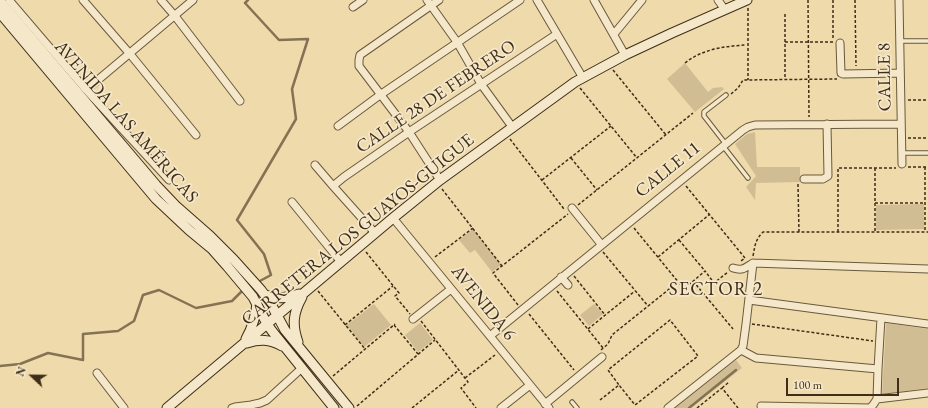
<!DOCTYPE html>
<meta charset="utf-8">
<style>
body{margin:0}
#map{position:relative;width:928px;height:408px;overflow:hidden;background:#efdaac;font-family:"EB Garamond",serif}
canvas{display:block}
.north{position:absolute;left:12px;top:356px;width:40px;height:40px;-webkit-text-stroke:3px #f5e7c9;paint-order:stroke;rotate:292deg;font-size:11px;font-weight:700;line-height:16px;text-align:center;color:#3e2e18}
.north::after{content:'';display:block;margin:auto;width:14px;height:18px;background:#3e2e18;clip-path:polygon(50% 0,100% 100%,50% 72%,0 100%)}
.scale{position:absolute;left:786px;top:378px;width:113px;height:18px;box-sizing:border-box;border:2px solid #3e2e18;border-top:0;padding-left:5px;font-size:12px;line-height:14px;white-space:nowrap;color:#3e2e18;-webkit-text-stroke:3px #f5e7c9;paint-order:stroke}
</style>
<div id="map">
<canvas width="928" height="408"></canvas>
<div class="north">N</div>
<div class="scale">100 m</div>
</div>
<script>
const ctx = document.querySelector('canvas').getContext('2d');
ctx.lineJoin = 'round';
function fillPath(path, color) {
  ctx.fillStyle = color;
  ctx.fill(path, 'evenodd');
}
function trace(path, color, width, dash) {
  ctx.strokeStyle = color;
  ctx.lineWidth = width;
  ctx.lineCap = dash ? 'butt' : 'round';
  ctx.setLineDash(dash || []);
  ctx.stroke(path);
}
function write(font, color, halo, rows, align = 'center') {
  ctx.font = font + ' "EB Garamond",serif';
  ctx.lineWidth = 3.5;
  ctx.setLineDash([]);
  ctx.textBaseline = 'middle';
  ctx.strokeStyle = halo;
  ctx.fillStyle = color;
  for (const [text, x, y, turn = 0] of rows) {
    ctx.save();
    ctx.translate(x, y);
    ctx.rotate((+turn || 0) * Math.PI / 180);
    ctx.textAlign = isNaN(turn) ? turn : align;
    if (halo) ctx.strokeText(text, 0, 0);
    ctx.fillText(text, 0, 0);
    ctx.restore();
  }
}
const green = new Path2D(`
 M 685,63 L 708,92 L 713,88 L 722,87 L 724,89 L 695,112 L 667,79 Z
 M 755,132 L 757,167 L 800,167 L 800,182 L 756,183 L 755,200 L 746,187 L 756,176 L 735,144 L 747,134 Z
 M 924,204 L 924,229 L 876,230 L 876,205 Z
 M 473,229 L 501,265 L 492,272 L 475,250 L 470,253 L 459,240 Z
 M 374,304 L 391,325 L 364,347 L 347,325 Z
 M 594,304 L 603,314 L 589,326 L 580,315 Z
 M 420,323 L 433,340 L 418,352 L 405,335 Z
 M 886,323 L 928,329 L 928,388 L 882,394 Z
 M 736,360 L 742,368 L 691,408 L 675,408 Z`);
const stream = new Path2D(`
 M 248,0 L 245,3 L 279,40 L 308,39 L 292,89 L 296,119 L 237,220 L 264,254 L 271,275 L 258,282
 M 0,366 L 20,364 L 48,353 L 83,360 L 83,334 L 118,331 L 134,321 L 143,295 L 159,290 L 196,308 L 232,301 L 245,288 L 253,284
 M 689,408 L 736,370`);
const path = new Path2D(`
 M 808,0 L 809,117
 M 833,0 L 833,40
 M 855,0 L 856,66
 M 748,8 L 748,80
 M 785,14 L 785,78
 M 785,42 L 833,42
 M 685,63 C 702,49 726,46 746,45
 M 613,70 L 666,135
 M 580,88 L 637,158
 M 731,94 L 738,88 L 743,80 L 837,79
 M 908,100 L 928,100
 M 908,138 L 928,138
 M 510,139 L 564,209
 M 571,158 L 597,190
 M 908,167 L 928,167
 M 925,167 L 925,232
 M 875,168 L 875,232
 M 542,180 L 611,126
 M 798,184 L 799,233
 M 686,186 L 745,258 L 741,261
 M 442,189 L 502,266
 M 875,203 L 925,203
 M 578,205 L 693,113
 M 634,228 L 684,289 L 705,271 L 714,283 L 728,272
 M 838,232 L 838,168 L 896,168
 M 679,240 L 705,271
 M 366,252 L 399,293 L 395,296 L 410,314
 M 603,252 L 648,306
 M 753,256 C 755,246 755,240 763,232 L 928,232
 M 435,257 L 473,228
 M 658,257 L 710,214
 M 574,276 L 605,315
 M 693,281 L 733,329
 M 318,291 L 365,349
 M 557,291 L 603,348
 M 518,305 L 493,273 L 568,214
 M 529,314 L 574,370
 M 421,321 L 468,382 L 461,388 L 476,408
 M 752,324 L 873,341
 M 345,325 L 393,286
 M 394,325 L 418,354
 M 588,329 L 635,291
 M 601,350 L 608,344 L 612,335 L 678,282
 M 333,376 L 395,324
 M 465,378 L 495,355
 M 722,388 L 729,382
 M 600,400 L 619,385 L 635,405 L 698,356 L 670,320 L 608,370 L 619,385
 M 357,406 L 435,340
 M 412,408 L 459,370
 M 697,408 L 722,388 L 738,408`);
const lane = new Path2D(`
 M 900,41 L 928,41
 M 725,143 L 704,116 L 704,112 L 726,95
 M 723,146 L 748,178
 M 901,153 L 928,153
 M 572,402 L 577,408`);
const street = new Path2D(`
 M 9,0 L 86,90 L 169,180
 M 83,0 L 130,54 L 196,135
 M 161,0 L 175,16 L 240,101
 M 427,0 L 457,42 L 481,84 L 513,128
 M 439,0 L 360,55 L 359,60 L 359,66 L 409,132 L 440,180
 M 537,0 L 583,78
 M 594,0 L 625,55
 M 718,0 L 725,10
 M 899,0 L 902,164
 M 353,7 L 363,0
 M 614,34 L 642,0
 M 840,43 L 841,73 L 843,74 L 900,73
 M 86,90 L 193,0
 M 338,126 L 380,95 L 520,0
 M 315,165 L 333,186 L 375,233
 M 804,179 L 823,179 L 828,176 L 827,124
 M 333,186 L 344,177 L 409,132 L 557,34
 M 292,202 L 341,262
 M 572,208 L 601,244
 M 393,218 L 549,408
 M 733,268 C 743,271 745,268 753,263 L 928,269
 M 561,277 L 568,285
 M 749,300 L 928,324
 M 413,319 L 451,289
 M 490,336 L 743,130 L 748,127 L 755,125 L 901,124
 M 741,350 L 756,358 L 878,369
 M 97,373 L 124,408
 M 877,399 L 878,369 L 881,318
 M 545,404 L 602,357
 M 761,406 L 870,408 L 873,405 L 877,399 L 928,393
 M 232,408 L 235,407 L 251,405 L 260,403 L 267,400 L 302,368
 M 501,408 L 530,385
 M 668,408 L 741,350 L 743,346 L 746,324 L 753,263`);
const secondary = new Path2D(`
 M 0,1 L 156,185 L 177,207 L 210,236 L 234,260 L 261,290 L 270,302 L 285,330 L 349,408
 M 0,13 L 156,199 L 189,230 L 212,249 L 227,266 L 253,297 L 267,324 L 272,331 L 334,408
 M 265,295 C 277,299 287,299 299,294
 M 246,339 C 252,328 256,316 257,303
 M 298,342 C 292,325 293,313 302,297
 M 247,343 C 260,339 269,339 282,346
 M 167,408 L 393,218 L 440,180 L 575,82 L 625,55 L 672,33 L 747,0`);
const streetNames = [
 ["CALLE 8",885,77,-91],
 ["CALLE 28 DE FEBRERO",436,97,-34],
 ["AVENIDA LAS AMÉRICAS",126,122,49],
 ["CALLE 11",668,170,-39],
 ["CARRETERA LOS GUAYOS-GUIGUE",358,230,-39],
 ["AVENIDA 6",483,303,51]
];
const neighbourhoodNames = [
 ["SECTOR 2",716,290]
];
fillPath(green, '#d1bd93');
trace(stream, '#847253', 2.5);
trace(lane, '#6a593d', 5.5);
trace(street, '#6a593d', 9);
trace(secondary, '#3e2e18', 11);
trace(path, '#3e2e18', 1.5, [3, 2]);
trace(lane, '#f5e7c9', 3.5);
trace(street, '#f5e7c9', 7);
trace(secondary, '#f5e7c9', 9);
write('18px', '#3e2e18', '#f5e7c9', streetNames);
ctx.letterSpacing = '1px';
write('19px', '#3e2e18', '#f5e7c9', neighbourhoodNames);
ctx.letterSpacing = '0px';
</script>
